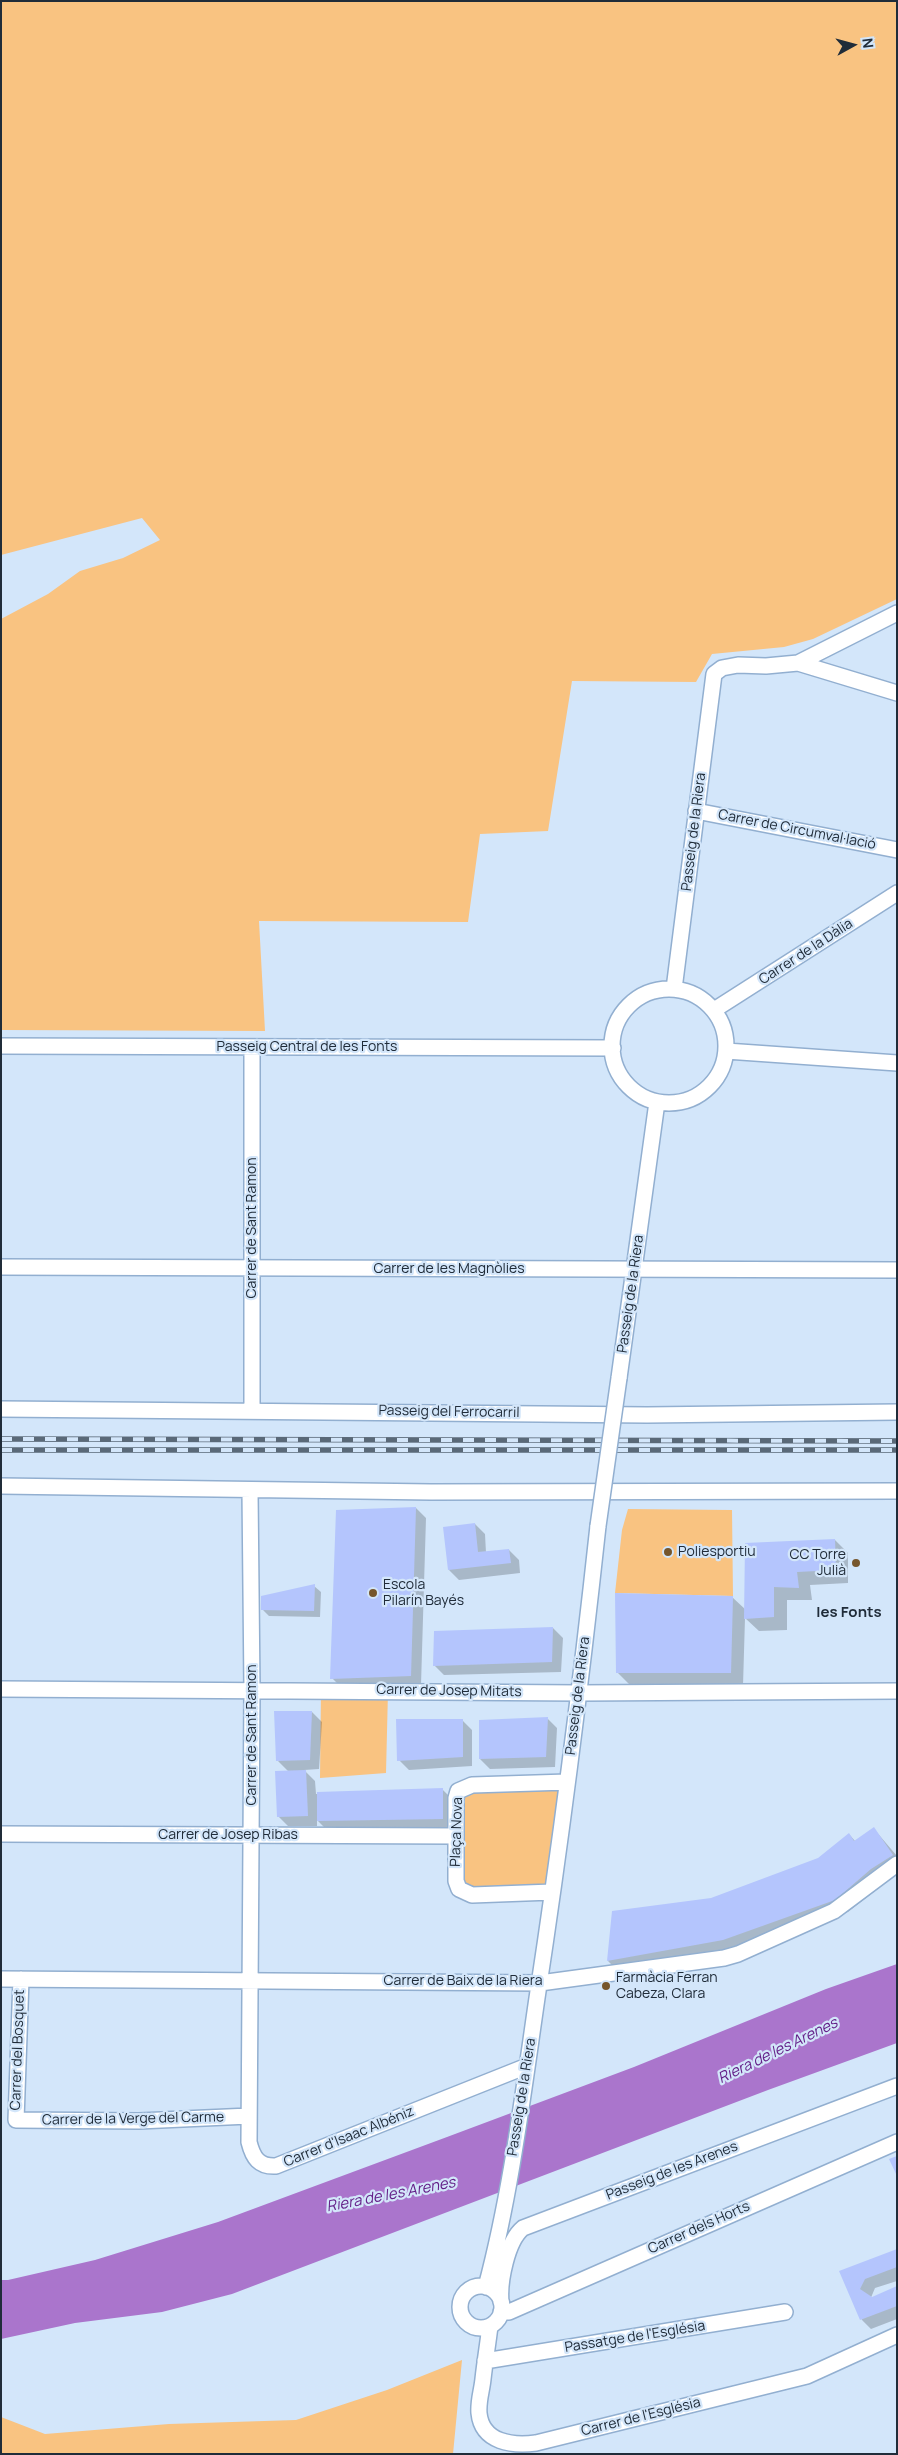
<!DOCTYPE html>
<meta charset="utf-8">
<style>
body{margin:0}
#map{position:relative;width:898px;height:2455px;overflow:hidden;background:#d3e6fa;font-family:Manrope,sans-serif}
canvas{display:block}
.frame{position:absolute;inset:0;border:2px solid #202c39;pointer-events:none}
.north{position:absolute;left:828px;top:20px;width:50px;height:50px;-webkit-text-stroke:4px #d3e6fa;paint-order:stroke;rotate:83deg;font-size:14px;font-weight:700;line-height:20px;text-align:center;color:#202c39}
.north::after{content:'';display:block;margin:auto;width:18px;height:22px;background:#202c39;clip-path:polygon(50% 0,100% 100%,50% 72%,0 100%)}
</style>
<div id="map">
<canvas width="898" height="2455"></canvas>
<div class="frame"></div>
<div class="north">N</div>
</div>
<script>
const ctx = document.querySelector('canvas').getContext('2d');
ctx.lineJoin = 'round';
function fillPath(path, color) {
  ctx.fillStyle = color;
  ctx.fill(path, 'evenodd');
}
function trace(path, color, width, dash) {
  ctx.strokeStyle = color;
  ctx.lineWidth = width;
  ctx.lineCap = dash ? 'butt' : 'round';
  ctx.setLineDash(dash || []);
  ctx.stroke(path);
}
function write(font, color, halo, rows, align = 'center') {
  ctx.font = font + ' Manrope,sans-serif';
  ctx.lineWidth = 4.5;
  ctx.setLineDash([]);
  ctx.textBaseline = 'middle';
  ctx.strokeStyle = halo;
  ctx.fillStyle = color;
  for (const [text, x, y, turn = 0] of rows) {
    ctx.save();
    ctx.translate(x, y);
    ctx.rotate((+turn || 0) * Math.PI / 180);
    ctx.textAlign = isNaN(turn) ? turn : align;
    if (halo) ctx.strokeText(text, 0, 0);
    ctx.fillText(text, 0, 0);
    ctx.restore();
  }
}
const green = new Path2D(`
 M 1,1 L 897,1 L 897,599 L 813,639 L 784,647 L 712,654 L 696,682 L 572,681 L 548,831 L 480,834 L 468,922 L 259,921 L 265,1031 L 1,1030 L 1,619 L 48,594 L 80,571 L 123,558 L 160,540 L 142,518 L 1,555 Z
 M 628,1509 L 732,1510 L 733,1596 L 615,1593 L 622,1530 Z
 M 321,1690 L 388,1691 L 386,1773 L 320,1778 Z
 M 567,1782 L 552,1892 L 459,1889 L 458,1791 Z
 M 462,2360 L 453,2454 L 1,2454 L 1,2417 L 45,2434 L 169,2424 L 296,2420 L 387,2390 Z`);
const water = new Path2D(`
 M 897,1964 L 897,2043 L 768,2090 L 232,2294 L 162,2312 L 75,2323 L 1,2339 L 1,2280 L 8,2280 L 95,2260 L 218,2222 L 447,2137 L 634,2067 L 826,1989 Z`);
const shadow = new Path2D(`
 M 416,1508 L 426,1518 L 421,1685 L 342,1688 L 332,1678 Z
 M 475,1524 L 485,1534 L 486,1553 L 509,1550 L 519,1560 L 520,1573 L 459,1580 L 449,1570 Z
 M 835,1540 L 848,1553 L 848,1583 L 810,1585 L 812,1600 L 787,1600 L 787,1630 L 759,1631 L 745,1618 L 743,1686 L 630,1685 L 617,1672 L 732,1597 L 746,1610 L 746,1544 Z
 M 314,1586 L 321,1592 L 320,1617 L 269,1616 L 263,1610 Z
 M 553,1628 L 563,1638 L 561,1672 L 444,1675 L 434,1665 Z
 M 312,1712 L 322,1722 L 319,1769 L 304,1770 L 315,1781 L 316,1794 L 442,1789 L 452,1799 L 452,1829 L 328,1831 L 317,1820 L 317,1826 L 288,1826 L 278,1816 L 289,1772 L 278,1761 Z
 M 547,1718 L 557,1728 L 555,1767 L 490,1769 L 480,1759 Z
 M 463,1721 L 472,1730 L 472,1766 L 409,1770 L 399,1760 Z
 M 874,1829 L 897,1856 L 897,1874 L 848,1912 L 737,1953 L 621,1974 L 608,1961 L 613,1912 L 711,1899 L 818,1859 L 849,1834 L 855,1841 Z
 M 897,2251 L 897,2281 L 875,2288 L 870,2300 L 897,2288 L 897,2319 L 871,2329 L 862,2320 L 841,2272 Z`);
const building = new Path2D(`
 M 416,1507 L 411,1676 L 330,1679 L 336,1510 Z
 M 475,1523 L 478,1552 L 509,1549 L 511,1563 L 448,1570 L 443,1527 Z
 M 835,1539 L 836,1570 L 797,1572 L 799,1588 L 774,1587 L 774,1617 L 744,1619 L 745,1543 Z
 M 315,1584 L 314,1611 L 261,1610 L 261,1596 Z
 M 615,1593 L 733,1596 L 731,1673 L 616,1673 Z
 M 553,1627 L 552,1662 L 433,1666 L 434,1631 Z
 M 274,1711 L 312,1711 L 310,1760 L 276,1761 Z
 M 548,1717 L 546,1757 L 479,1759 L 479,1720 Z
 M 396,1719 L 463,1719 L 463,1757 L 397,1761 Z
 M 306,1770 L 308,1816 L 277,1817 L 275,1771 Z
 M 443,1788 L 443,1819 L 317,1821 L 317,1792 Z
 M 874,1827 L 893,1855 L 871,1869 L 835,1900 L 723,1940 L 607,1961 L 612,1911 L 711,1898 L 818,1858 L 849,1833 L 854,1841 Z
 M 897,2156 L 897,2176 L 889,2159 Z
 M 897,2249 L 897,2267 L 865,2279 L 860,2289 L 872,2297 L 897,2286 L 897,2306 L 860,2320 L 839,2271 Z`);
const street = new Path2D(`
 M 798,663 L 897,613
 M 696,811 L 897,850
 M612 1046a57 57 0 1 1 114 0a57 57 0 1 1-114 0Z
 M 674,989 L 714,674 L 722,668 L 738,665 L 766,666 L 798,663 L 897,693
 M 714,1010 L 897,893
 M 1,1046 L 613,1048
 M 252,1047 L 252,1409
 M 726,1051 L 897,1063
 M 1,1267 L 897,1270
 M 619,1378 L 657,1102
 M 1,1409 L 647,1415 L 897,1412
 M 1,1486 L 431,1492 L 897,1491
 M 250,1491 L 252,1690 L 249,2142 C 253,2158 259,2167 276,2166 L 527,2066
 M 1,1689 L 580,1693 L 897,1691
 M 1,1834 L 456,1836
 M 552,1892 L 472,1895 L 459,1889 L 456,1881 L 456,1798 L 458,1791 L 472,1785 L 567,1782
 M 1,1979 L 540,1983 L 724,1958 L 738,1954 L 834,1911 L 897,1864
 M 21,1979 L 16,2120 L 139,2121 L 249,2116
 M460 2307a21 21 0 1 1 42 0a21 21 0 1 1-42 0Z
 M 486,2287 C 511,2193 523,2094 537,1998 C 561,1841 581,1683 598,1526
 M 501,2302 C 499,2282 507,2241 523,2228 L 897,2086
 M 501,2312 L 509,2312 L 897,2142
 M 490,2326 C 488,2343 485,2361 483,2379 C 482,2390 478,2401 479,2413 C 482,2443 513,2446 536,2443 L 807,2376 L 897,2335
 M 485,2361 L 785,2312`);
const rail = new Path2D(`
 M 1,1439 L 897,1441
 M 1,1450 L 897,1450`);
const streetBridge = new Path2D(`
 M 598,1526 L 619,1378`);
const markers = [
 [668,1552,5,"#76562c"],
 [856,1563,5,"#76562c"],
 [373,1593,5,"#76562c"],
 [606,1986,5,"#76562c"]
];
const streetNames = [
 ["Carrer de Circumval·lació",797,830,11],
 ["Passeig de la Riera",694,832,-83],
 ["Carrer de la Dàlia",806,952,-33],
 ["Passeig Central de les Fonts",307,1047],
 ["Carrer de Sant Ramon",252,1228,-90],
 ["Carrer de les Magnòlies",449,1269],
 ["Passeig de la Riera",631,1294,-82],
 ["Passeig del Ferrocarril",449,1412,1],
 ["Carrer de Josep Mitats",449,1691,1],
 ["Passeig de la Riera",578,1696,-83],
 ["Carrer de Sant Ramon",252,1735,-90],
 ["Plaça Nova",457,1832,-88],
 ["Carrer de Josep Ribas",228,1835],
 ["Carrer de Baix de la Riera",463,1981],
 ["Carrer del Bosquet",18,2050,-88],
 ["Passeig de la Riera",522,2097,-81],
 ["Carrer de la Verge del Carme",133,2119,-1],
 ["Carrer d'Isaac Albéniz",349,2137,-22],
 ["Passeig de les Arenes",672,2171,-21],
 ["Carrer dels Horts",699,2228,-24],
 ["Passatge de l'Església",635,2337,-9],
 ["Carrer de l'Església",641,2417,-14]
];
const poiNames = [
 ["Poliesportiu",678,1552],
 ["CC Torre",846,1555,"right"],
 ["Julià",846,1571,"right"],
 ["Escola",383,1585],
 ["Pilarín Bayés",383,1601],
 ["Farmàcia Ferran",616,1978],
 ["Cabeza, Clara",616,1994]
];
const neighbourhoodNames = [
 ["les Fonts",849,1613]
];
const waterNames = [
 ["Riera de les Arenes",778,2051,-26],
 ["Riera de les Arenes",391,2195,-11]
];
fillPath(green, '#f9c381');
fillPath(water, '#aa75cc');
fillPath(shadow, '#0003');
fillPath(building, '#b4c5fd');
trace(street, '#92afd0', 18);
trace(street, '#fff', 15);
trace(rail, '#5a6978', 5.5);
trace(rail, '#d3e6fa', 4, [11]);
trace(streetBridge, '#92afd0', 18, []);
trace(streetBridge, '#fff', 15);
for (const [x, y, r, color] of markers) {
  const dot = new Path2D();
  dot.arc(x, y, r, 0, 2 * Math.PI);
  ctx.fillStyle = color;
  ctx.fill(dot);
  trace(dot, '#d3e6fa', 2);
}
write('14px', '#202c39', '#d3e6fa', streetNames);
write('14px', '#202c39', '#d3e6fa', poiNames, 'left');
write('bold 15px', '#202c39', '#d3e6fa', neighbourhoodNames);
write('italic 15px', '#642088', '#d3e6fa', waterNames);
</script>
